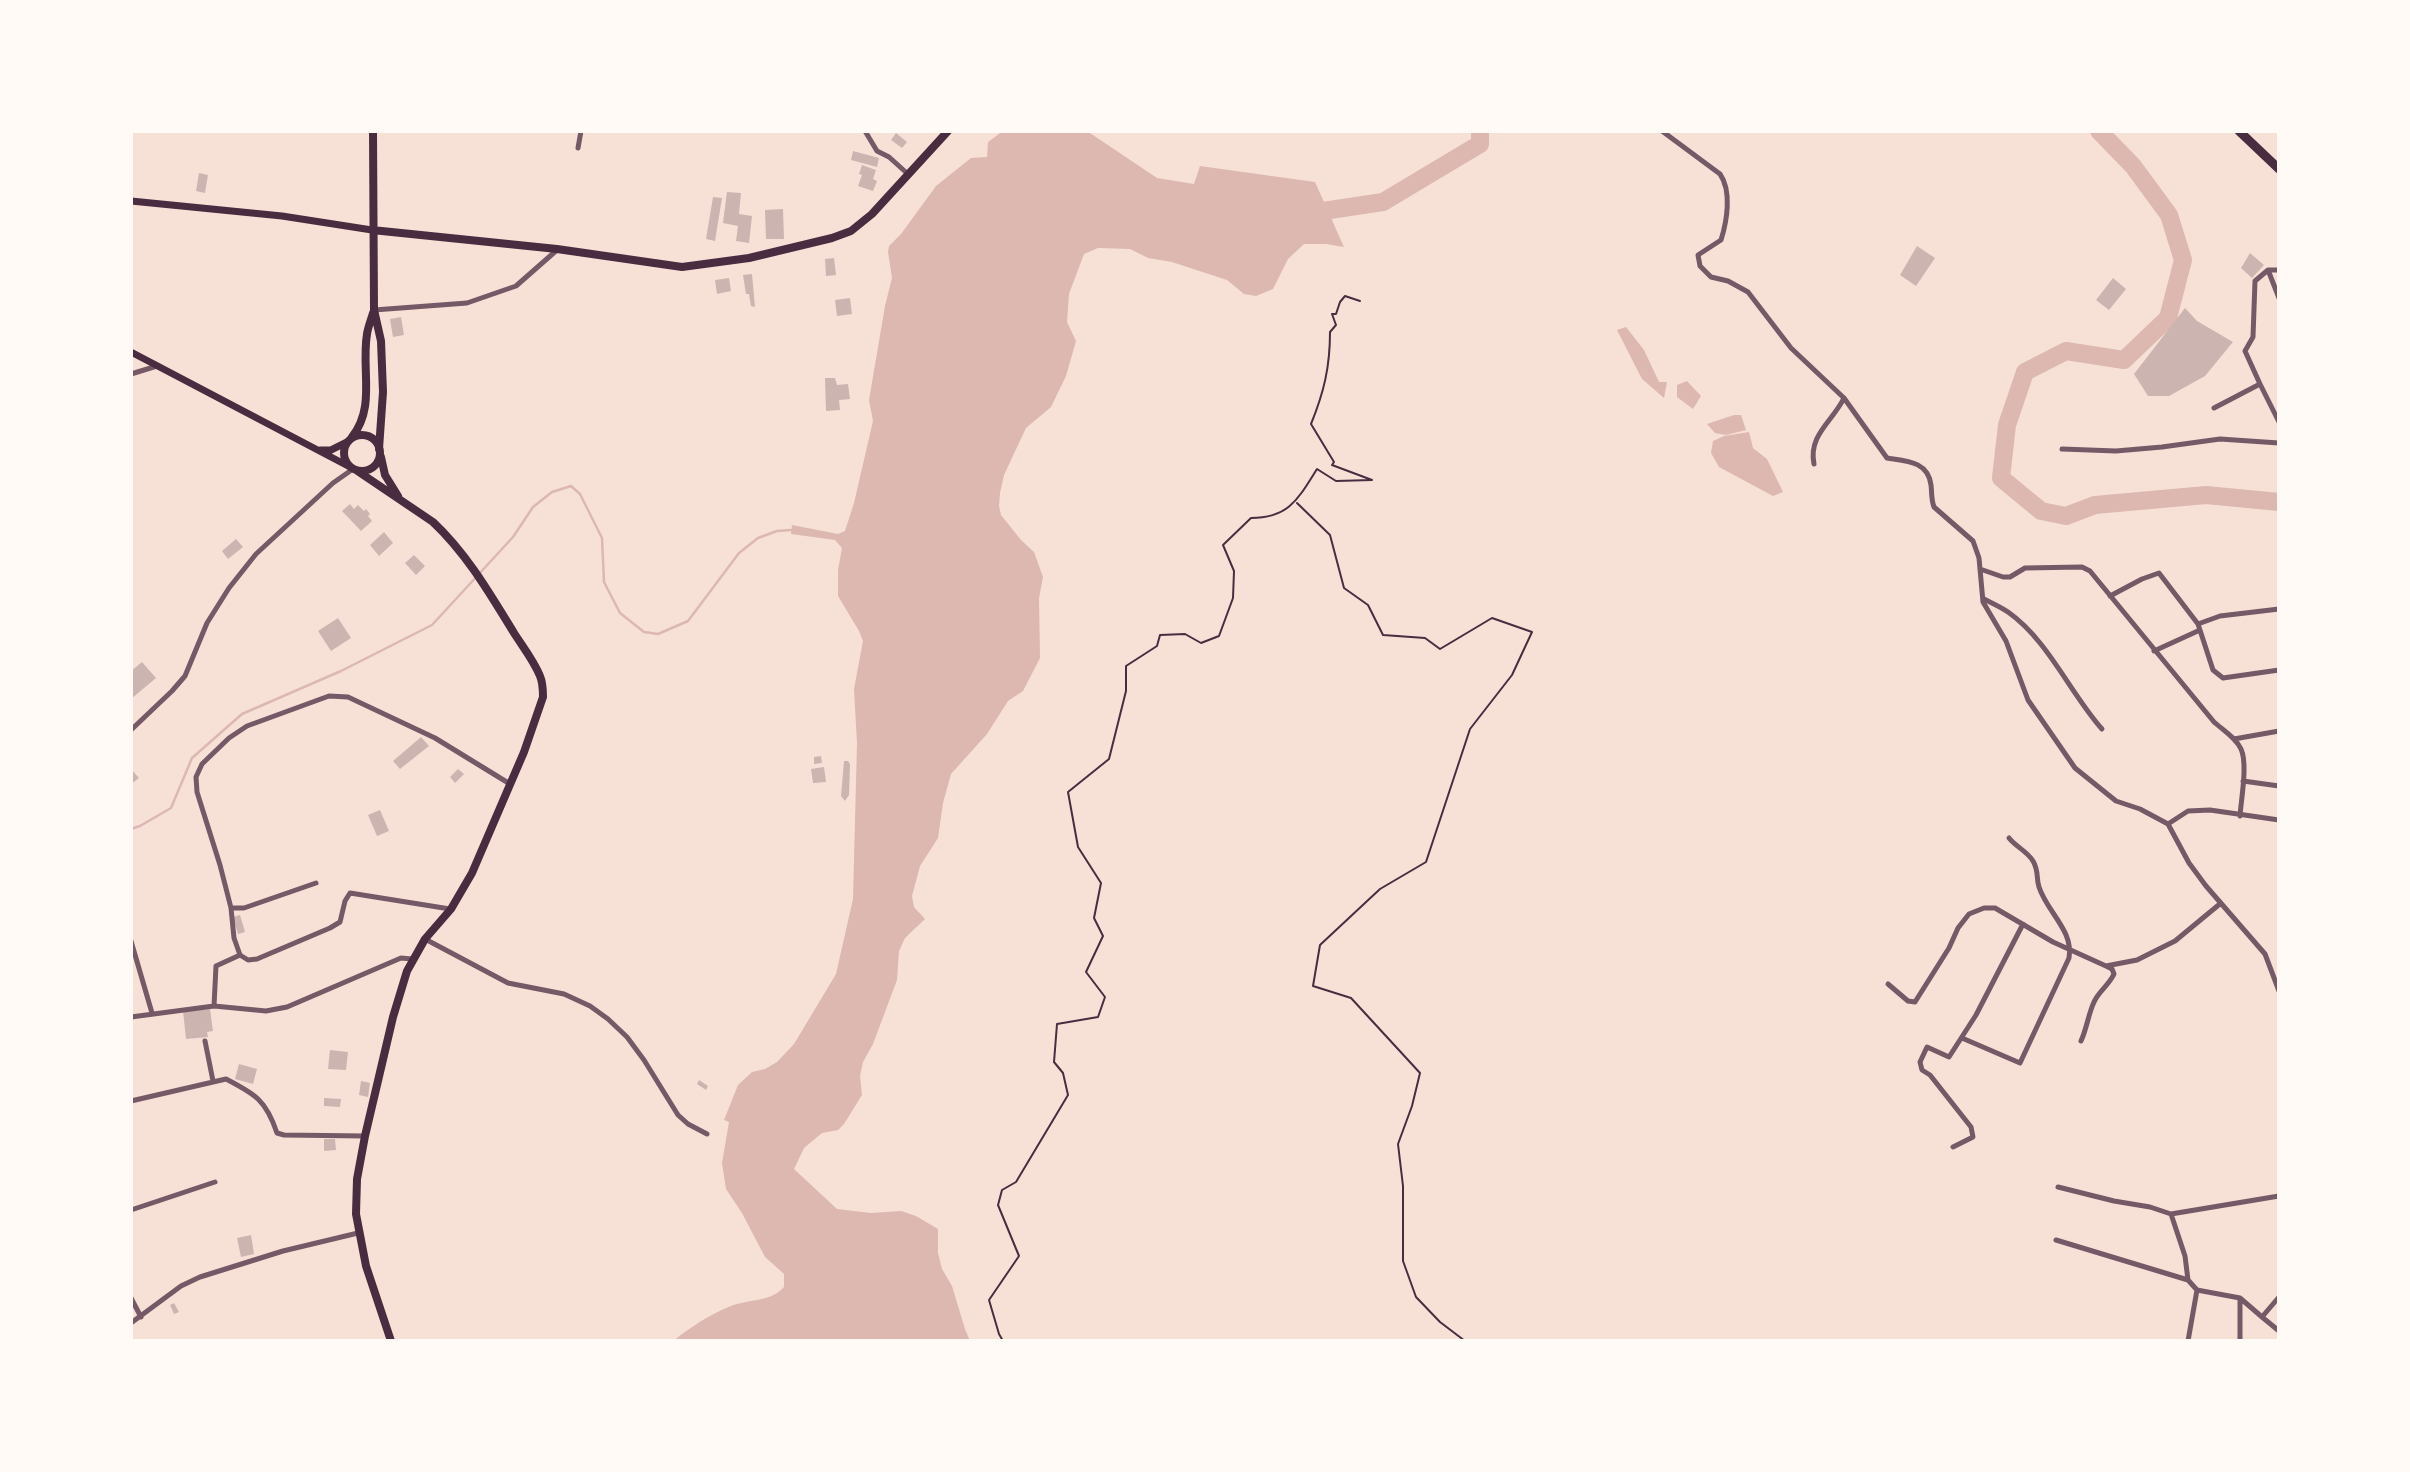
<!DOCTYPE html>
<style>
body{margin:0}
#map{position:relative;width:2410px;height:1472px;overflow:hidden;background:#f7e1d7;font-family:"Alegreya Sans",sans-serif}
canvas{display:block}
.frame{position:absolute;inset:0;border:133px solid #fffaf5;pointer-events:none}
</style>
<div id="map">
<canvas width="2410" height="1472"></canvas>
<div class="frame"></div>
</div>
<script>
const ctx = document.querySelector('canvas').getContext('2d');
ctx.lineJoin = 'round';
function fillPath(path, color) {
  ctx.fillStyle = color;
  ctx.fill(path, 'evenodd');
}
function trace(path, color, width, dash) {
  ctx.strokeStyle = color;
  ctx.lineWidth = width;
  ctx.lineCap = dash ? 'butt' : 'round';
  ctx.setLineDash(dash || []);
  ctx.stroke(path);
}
const water = new Path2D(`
 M 1003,131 L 1087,131 L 1157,178 L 1194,184 L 1200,166 L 1315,182 L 1344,247 L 1326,244 L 1304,244 L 1288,259 L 1273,289 L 1256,296 L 1244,294 L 1227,280 L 1172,262 L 1148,258 L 1130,249 L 1098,248 L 1084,254 L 1069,294 L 1067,322 L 1076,341 L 1066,376 L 1051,407 L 1026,428 L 1004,475 L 1000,493 L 999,506 L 1001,515 L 1021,540 L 1034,552 L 1043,577 L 1039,598 L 1040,658 L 1023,691 L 1008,701 L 987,734 L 951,774 L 943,803 L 938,838 L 920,866 L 912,896 L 914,907 L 925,919 L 905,938 L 899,951 L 897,980 L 873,1044 L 863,1062 L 860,1076 L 862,1095 L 844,1124 L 838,1130 L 822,1133 L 804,1148 L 794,1169 L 837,1209 L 871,1213 L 901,1211 L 916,1216 L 938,1229 L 938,1253 L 942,1269 L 952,1286 L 965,1329 L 970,1341 L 673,1341 C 691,1327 710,1314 731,1306 C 749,1299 771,1302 784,1287 L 784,1274 L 765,1257 L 742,1213 L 726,1189 L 722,1163 L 729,1122 L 724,1120 L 738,1085 L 752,1072 L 765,1069 L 777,1062 L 794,1044 L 836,974 L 853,899 L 857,743 L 854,689 L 863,641 L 859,631 L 838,596 L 838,570 L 842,548 L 835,540 L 791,534 L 792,525 L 838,534 L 845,531 L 854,503 L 873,421 L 869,400 L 885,306 L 892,278 L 888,252 L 889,246 L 901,234 L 936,186 L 971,158 L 987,157 L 988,142 Z
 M 1626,327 L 1644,350 L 1659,382 L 1667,382 L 1664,398 L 1642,379 L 1617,330 Z
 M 1687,381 L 1701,396 L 1693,409 L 1677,397 L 1677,385 Z
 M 1734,415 L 1741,415 L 1746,430 L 1726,435 L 1715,433 L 1707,424 Z
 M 1749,432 L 1753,448 L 1767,459 L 1783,492 L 1773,496 L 1719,467 L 1711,453 L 1713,441 L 1724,436 Z`);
const stream = new Path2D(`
 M 131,829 L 140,826 L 171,808 L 192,758 L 242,714 L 341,671 L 432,625 L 513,537 L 533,507 L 552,492 L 571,486 L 580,494 L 602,538 L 604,582 L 620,613 L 644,632 L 658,634 L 688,621 L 739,553 L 758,538 L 777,531 L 791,530`);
const river = new Path2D(`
 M 2099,131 L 2133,166 L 2169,215 L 2183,260 L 2168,318 L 2124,360 L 2066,351 L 2025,372 L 2007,425 L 2001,478 L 2041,511 L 2066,516 L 2095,505 L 2206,495 L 2279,502
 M 1303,214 L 1383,202 L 1480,144 L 1480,131`);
const building = new Path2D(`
 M 896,133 L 907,142 L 902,148 L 891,140 Z
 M 853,151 L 879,158 L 877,167 L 851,160 Z
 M 862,165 L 876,170 L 873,179 L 877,181 L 873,191 L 858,186 L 862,175 L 859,174 Z
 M 199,173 L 208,175 L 205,193 L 196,191 Z
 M 727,192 L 741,193 L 739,214 L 752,216 L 749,243 L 736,241 L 738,226 L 723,223 Z
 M 713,197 L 722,198 L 715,241 L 706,239 Z
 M 783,209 L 784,239 L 766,239 L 765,210 Z
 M 1917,246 L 1935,258 L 1916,286 L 1900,275 Z
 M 2250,253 L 2264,265 L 2252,278 L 2241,268 Z
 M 834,258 L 836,275 L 826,276 L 825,259 Z
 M 752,274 L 755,307 L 751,306 L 749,294 L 746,294 L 743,275 Z
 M 729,278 L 731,291 L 717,294 L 715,280 Z
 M 2113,278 L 2126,289 L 2109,310 L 2096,300 Z
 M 850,298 L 852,314 L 837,316 L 835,300 Z
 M 2185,308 L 2197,321 L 2233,342 L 2205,376 L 2169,396 L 2148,396 L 2134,374 Z
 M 401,317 L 404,335 L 393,337 L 390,319 Z
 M 825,378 L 835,378 L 837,385 L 848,384 L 850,399 L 839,400 L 840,410 L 826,411 Z
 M 350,504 L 354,509 L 358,505 L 364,511 L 366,509 L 370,514 L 368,516 L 372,521 L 361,531 L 342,511 Z
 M 384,532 L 393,543 L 379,556 L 370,545 Z
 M 236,539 L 243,547 L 228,559 L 222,551 Z
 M 414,555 L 425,566 L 416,575 L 405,563 Z
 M 338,618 L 351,638 L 331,651 L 318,631 Z
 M 142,662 L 156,678 L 131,699 L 131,671 Z
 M 421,737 L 429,746 L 400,769 L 393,761 Z
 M 821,756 L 822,763 L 814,764 L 814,757 Z
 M 844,761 L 848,761 L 850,764 L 849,795 L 845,801 L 841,796 Z
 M 824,767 L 826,782 L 813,783 L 811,769 Z
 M 131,769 L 139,778 L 131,784 Z
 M 458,769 L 464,774 L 455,783 L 450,777 Z
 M 380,810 L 389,831 L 377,836 L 368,815 Z
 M 240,915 L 245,932 L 238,934 L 233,917 Z
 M 210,1009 L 213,1031 L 207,1032 L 208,1037 L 186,1039 L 183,1011 Z
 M 330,1050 L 348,1052 L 346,1070 L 328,1069 Z
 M 239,1064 L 257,1069 L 253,1084 L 235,1079 Z
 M 699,1080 L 708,1086 L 706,1090 L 697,1084 Z
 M 361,1081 L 370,1083 L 368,1097 L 359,1095 Z
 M 324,1098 L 341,1099 L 340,1107 L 324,1106 Z
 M 324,1139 L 335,1139 L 336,1150 L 324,1151 Z
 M 251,1235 L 254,1254 L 241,1257 L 237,1238 Z
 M 174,1303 L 179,1312 L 174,1314 L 170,1305 Z`);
const path = new Path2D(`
 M 1297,503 L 1330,535 L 1344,588 L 1368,605 L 1383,635 L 1425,638 L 1440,649 L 1492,618 L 1532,632 L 1512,675 L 1470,729 L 1426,862 L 1380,889 L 1320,945 L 1313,986 L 1351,998 L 1420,1073 L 1412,1106 L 1398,1144 L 1403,1186 L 1403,1261 L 1416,1297 L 1440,1322 L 1465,1341
 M 1003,1341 L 999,1334 L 989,1300 L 1019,1256 L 998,1205 L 1002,1190 L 1016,1182 L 1068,1095 L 1063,1073 L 1054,1062 L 1057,1024 L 1098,1017 L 1105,997 L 1086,972 L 1103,936 L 1094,918 L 1101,883 L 1078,847 L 1068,792 L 1109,759 L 1126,691 L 1126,666 L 1157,646 L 1160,635 L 1185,634 L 1201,643 L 1219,636 L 1233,598 L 1234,571 L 1223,545 L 1251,518 C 1289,518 1298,499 1317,469 L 1336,481 L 1372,480 L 1332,465 L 1334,462 L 1311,424 C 1324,392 1330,367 1330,332 L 1336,325 L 1332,314 L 1336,314 L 1340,302 L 1345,296 L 1360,301`);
const minor = new Path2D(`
 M 865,131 L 877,151 L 889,157 L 909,175
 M 1662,131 L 1720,174 C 1732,191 1727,221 1721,240 L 1698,255 L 1700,266 L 1711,277 L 1728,281 L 1748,292 L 1791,348 L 1844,398 L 1887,458 C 1906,461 1928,461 1931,485 C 1932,493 1931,499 1934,507 L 1973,541 L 1979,558 L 1983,602 L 2006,641 L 2028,700 L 2075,768 L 2116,801 L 2140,809 L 2168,824
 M 578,148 L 581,131
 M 2268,270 L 2279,298
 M 374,310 L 467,303 L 516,286 L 557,250
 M 131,374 L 157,366
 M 2260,384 L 2279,422
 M 2214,408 L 2260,384 L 2245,351 L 2253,337 L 2255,281 L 2268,270 L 2279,270
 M 2062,449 L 2116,451 L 2162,447 L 2220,439 L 2279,443
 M 1814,464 C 1808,435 1833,421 1844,398
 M 1980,569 L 2003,577 L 2010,577 L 2025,568 L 2082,567 L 2090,571 L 2214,722 C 2223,730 2236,738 2241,749 C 2248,764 2241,800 2240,816
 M 2110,596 L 2142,579 L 2159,573 L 2198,624 L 2213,670 L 2223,678 L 2279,670
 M 1984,599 C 1992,603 2001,607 2008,612 C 2048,640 2070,693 2102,729
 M 2198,624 L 2220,616 L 2279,609
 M 2154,651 L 2200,630
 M 131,730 L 172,691 L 185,676 L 207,623 L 229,588 L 256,554 L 333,483 L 353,469
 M 2234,739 L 2279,731
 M 2243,781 L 2279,786
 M 2168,824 L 2189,863 L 2206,886 L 2265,954 L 2279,991
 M 2168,824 L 2188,811 L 2210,810 L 2279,820
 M 231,908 L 244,908 L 316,883
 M 425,939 L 508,983 L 564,994 L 590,1006 L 608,1019 L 627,1037 L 644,1060 L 678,1115 L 688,1124 L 707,1134
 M 131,941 L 152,1013
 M 240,955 L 234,938 L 231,908 L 220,865 L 197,792 L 196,777 L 202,764 L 229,738 L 247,726 L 329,696 L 348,697 L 435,738 L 510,784
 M 240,955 L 248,960 L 257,959 L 330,928 L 340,922 L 345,901 L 350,893 L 450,909
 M 1888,984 L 1908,1001 L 1915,1002 L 1949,948 L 1958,928 L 1969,914 L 1984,908 L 1995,908 L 2053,942 L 2106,966 L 2137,960 L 2175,941 L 2221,903
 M 214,1006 L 266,1011 L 287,1007 L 401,958 L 412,959
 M 131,1017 L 214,1006 L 216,966 L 240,955
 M 1962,1038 L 2020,1063 L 2069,958 C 2074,931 2047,912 2039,887 C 2036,878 2039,871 2033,861 C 2027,851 2016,847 2009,838
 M 205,1041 L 213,1081
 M 2081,1041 C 2087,1028 2088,1015 2094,1002 C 2098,992 2109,985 2114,974 L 2112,969 L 2106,966
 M 131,1101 L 226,1079 C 255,1094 266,1100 277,1133 L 284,1135 L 365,1136
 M 1953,1147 L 1973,1137 L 1971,1127 L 1930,1075 L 1922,1070 L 1920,1062 L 1927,1047 L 1949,1057 L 1976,1015 L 2023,924
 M 2058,1187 L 2114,1201 L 2150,1207 L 2171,1214
 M 131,1210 L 215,1182
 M 2171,1214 L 2279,1196
 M 2171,1214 L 2185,1256 L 2188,1280
 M 2056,1240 L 2188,1280 L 2197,1290
 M 131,1298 L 141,1317
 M 2240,1298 L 2240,1341
 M 2262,1317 L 2279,1331
 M 131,1323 L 181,1286 L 200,1277 L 283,1251 L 358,1233
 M 2188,1341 L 2197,1290 L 2240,1298 L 2262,1317 L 2279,1297`);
const secondary = new Path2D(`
 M 131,201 L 282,216 L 372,230
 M 131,352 L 350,467
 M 320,450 L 331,450 L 347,442`);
const primary = new Path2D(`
 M 373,131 L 374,310 L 381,341 L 383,392 L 379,449
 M 372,230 L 557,249 L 682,267 L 749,258 L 832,238 L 851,231 L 872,214 L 948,131
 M344 453a18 18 0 1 1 36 0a18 18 0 1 1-36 0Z
 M 352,437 C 376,407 361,370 367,334 C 368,327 371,320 373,313
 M 381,457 L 385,475 L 398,496
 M 356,470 L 433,522 C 467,554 490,594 514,633 C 523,647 534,661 540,676 C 543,683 543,690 543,697 L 524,752 L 472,873 L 451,909 L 425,939 L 407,971 L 393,1017 L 365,1136 L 357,1179 L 356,1214 L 366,1266 L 391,1341`);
const trunk = new Path2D(`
 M 2239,131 L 2279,169`);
fillPath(water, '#dcb8b0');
trace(stream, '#dcb8b0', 2.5);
trace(river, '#dcb8b0', 18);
fillPath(building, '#ccb4b1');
trace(path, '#4a2c40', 2);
trace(minor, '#755966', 5);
trace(secondary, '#4a2c40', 7);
trace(primary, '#4a2c40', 8);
trace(trunk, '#4a2c40', 9);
</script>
